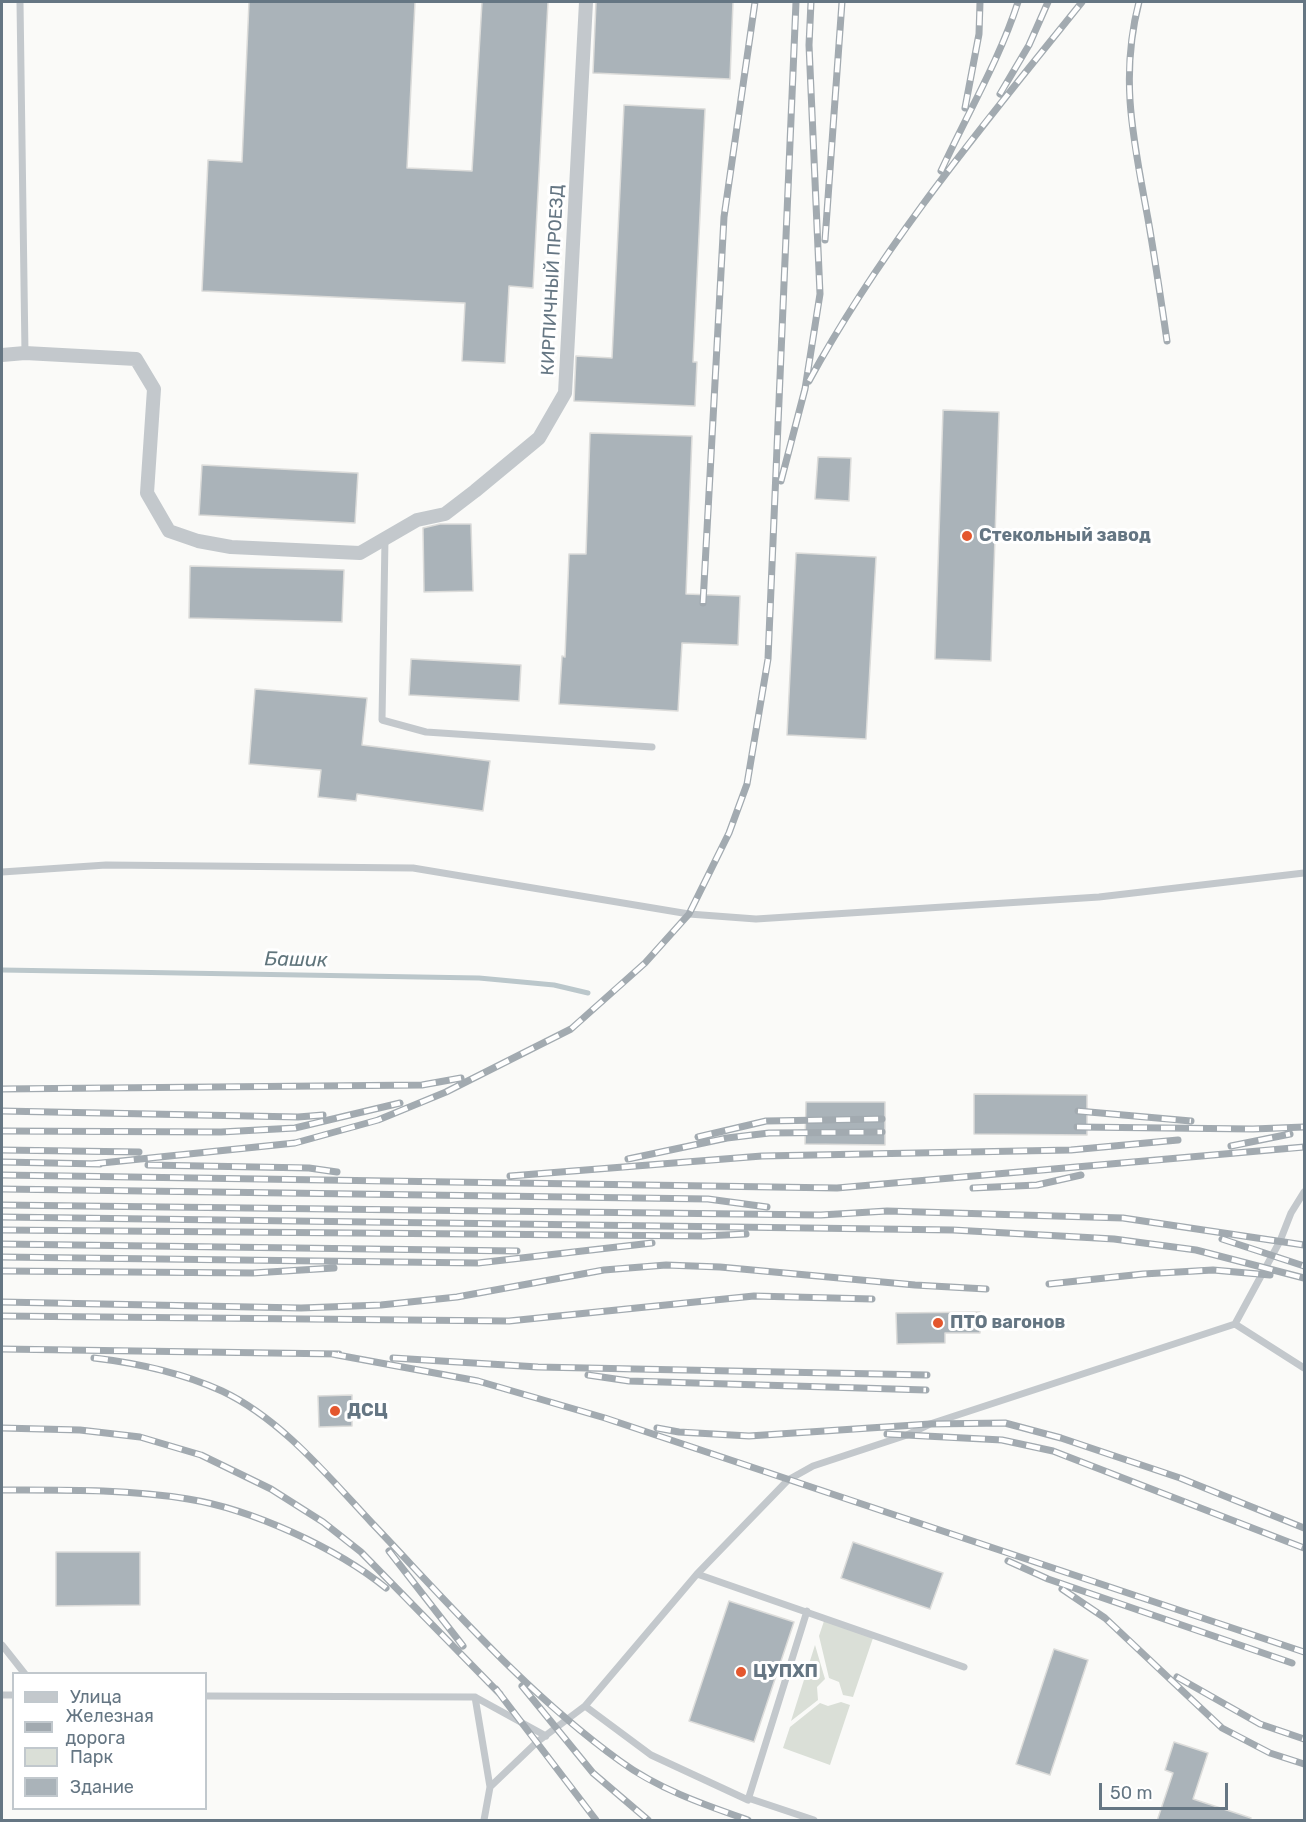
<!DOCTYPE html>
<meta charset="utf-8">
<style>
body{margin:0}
#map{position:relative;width:1306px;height:1822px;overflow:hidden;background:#fafaf8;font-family:Rubik,sans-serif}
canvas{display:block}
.frame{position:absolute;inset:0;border:3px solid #657683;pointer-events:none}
.legend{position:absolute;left:12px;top:1672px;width:195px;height:138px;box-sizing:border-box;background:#fff;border:2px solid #c1c8cd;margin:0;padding:8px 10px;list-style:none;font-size:18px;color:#657683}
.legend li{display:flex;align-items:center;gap:12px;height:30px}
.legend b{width:30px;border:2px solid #c1c8cd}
.scale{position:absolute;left:1099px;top:1783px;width:129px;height:27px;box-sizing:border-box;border:3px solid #657683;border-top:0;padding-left:8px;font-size:18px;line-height:21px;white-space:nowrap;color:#657683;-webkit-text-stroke:4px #fff;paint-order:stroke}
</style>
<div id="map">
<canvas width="1306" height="1822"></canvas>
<div class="frame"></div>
<ul class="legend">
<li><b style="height:8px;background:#c3c8cc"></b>Улица</li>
<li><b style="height:8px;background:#a2aab0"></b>Железная дорога</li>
<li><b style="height:16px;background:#dadfd7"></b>Парк</li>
<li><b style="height:16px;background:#aab3b9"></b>Здание</li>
</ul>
<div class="scale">50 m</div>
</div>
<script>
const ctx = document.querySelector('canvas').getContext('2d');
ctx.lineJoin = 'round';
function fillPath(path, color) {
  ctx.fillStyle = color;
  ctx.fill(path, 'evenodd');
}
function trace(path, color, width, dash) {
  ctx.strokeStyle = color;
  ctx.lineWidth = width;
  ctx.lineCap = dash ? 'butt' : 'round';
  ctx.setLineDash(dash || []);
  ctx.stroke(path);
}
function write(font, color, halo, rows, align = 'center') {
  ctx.font = font + ' Rubik,sans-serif';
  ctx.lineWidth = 6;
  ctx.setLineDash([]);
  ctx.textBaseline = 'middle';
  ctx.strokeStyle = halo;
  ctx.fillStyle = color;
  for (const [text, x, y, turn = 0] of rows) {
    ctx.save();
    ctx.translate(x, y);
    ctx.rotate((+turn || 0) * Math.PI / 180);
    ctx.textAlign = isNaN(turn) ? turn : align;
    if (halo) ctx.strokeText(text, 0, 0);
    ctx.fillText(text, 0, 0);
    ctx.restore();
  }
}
const green = new Path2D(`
 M 824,1621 L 873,1638 L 853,1697 L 843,1695 L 839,1682 L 829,1678 L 819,1636 Z
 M 815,1645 L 825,1679 L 817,1687 L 818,1700 L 791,1721 Z
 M 841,1702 L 850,1705 L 830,1765 L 783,1748 L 790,1727 L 820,1703 L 828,1706 Z`);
const stream = new Path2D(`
 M 2,970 L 479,978 L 554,985 L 588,993`);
const building = new Path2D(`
 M 249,2 L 415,2 L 407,168 L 472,171 L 482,2 L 548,2 L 533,288 L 509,286 L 505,363 L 462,361 L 465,303 L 202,291 L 208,160 L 242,162 Z
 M 596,2 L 733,2 L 730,79 L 593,73 Z
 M 624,105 L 705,109 L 693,362 L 697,362 L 695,406 L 574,401 L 576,356 L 612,358 Z
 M 943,410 L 999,412 L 991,661 L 935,659 Z
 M 590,433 L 692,436 L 686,594 L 740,596 L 738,645 L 682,643 L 678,711 L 559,704 L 562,656 L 565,657 L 569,554 L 586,554 Z
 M 818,457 L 851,458 L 849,501 L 815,499 Z
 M 202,465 L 358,473 L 355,523 L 199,515 Z
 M 440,524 L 471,524 L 473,591 L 424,592 L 423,528 Z
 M 796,553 L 876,557 L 866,739 L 787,735 Z
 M 190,566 L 344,570 L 342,622 L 189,618 Z
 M 411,659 L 521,665 L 519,701 L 409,695 Z
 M 255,689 L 367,698 L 362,745 L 490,761 L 483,811 L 357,794 L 356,801 L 318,797 L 321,770 L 249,764 Z
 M 974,1094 L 1087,1095 L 1087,1135 L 974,1134 Z
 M 806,1102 L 885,1102 L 885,1145 L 805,1144 Z
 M 980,1312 L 980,1333 L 945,1333 L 945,1343 L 897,1344 L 896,1313 Z
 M 352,1395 L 352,1426 L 319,1427 L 318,1396 Z
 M 853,1542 L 943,1573 L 930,1609 L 841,1578 Z
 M 56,1552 L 140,1552 L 140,1605 L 56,1606 Z
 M 729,1601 L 794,1622 L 754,1742 L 689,1721 Z
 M 1054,1649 L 1088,1660 L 1050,1775 L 1016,1764 Z
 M 1174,1742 L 1208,1753 L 1193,1799 L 1251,1818 L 1250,1821 L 1157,1821 L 1173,1773 L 1165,1770 Z`);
const service = new Path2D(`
 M 20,2 L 25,353
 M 385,539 L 382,720 L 426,732 L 652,747
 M 2,872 L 106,865 L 413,868 L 689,914 L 756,919 L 1099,897 L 1304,873
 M 1235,1324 L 1304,1368
 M 697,1574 L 964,1667
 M 2,1645 L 25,1674
 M 2,1695 L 14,1695
 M 206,1696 L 475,1697 L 546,1736
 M 475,1697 L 490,1787 L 537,1742 L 585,1706 L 697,1574 L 788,1480 L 813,1466 L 907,1435 L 930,1424 L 1235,1324 L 1280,1241 L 1291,1213 L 1304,1192
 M 585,1706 L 651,1755 L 748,1800 L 807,1611
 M 748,1798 L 814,1820
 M 484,1820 L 490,1787`);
const minor = new Path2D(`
 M 2,355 L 25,353 L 136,359 L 154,389 L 147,493 L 169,531 L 198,541 L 231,547 L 360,553 L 417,520 L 445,514 L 475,491 L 539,438 L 565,393 L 586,2`);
const rail = new Path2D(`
 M 1139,2 C 1119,79 1134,142 1148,219 C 1155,259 1161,300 1167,341
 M 1000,94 L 1029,45 L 1048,2
 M 965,108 L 979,34 L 980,2
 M 941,171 C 967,114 999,61 1018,2
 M 825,240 L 842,2
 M 809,381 C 884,243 985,123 1082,2
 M 781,481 L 805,389 L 820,294 L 809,45 L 811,2
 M 703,603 L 724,217 L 755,2
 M 2,1089 L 422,1085 L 461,1078
 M 2,1111 L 298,1117 L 323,1115
 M 1078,1111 L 1191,1121
 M 1077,1127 L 1253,1129 L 1304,1127
 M 2,1131 L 221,1132 L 295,1128 L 400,1103
 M 698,1137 L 766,1121 L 882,1119
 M 1231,1146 L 1290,1134
 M 2,1150 L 139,1152
 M 628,1159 L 727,1138 L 769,1133 L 882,1132
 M 2,1162 L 100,1164
 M 92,1164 L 295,1143 L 378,1120 L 446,1092 L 571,1029 L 645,963 L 689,914 L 729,833 L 747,784 L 768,659 L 796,2
 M 148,1165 L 309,1168 L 337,1172
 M 2,1175 L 837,1188 L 1304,1147
 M 510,1176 L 762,1156 L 1071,1150 L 1178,1140
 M 973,1188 L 1037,1185 L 1081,1175
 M 2,1189 L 708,1199 L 767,1207
 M 2,1205 L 821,1215 L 887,1211 L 1123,1218 L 1304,1245
 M 2,1217 L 953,1230 L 1114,1239 L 1196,1250 L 1304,1278
 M 2,1230 L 703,1236 L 746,1234
 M 1222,1239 L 1304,1266
 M 2,1244 L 517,1251
 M 2,1257 L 478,1263 L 652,1243
 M 2,1271 L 253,1273 L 334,1268
 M 1049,1284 L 1143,1274 L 1213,1270 L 1270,1275
 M 2,1302 L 301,1308 L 381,1305 L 457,1297 L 604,1270 L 666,1265 L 720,1267 L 915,1285 L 986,1289
 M 2,1316 L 509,1321 L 754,1296 L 872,1299
 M 2,1349 L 339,1354
 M 332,1354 L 478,1381 L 605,1418 L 1304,1652
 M 94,1358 C 137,1363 182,1373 222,1391 C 281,1419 327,1475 371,1522 C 450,1605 527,1694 620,1761 C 658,1789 705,1805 748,1820
 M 393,1358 L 538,1367 L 927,1375
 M 588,1375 L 629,1381 L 926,1390
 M 2,1428 L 80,1430 L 140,1437 L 201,1455 L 271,1489 L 323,1522 L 361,1552 L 500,1694
 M 657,1428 L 679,1432 L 749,1436 L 930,1424 L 1005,1423 L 1061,1438 L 1180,1478 L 1304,1528
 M 887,1434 L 1002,1440 L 1053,1451 L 1304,1548
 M 2,1490 C 64,1490 127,1489 188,1499 C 251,1509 337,1548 386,1588
 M 389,1551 L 463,1646
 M 1008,1561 L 1048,1579 L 1292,1663
 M 1062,1589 L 1105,1618 L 1222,1728 L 1270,1753 L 1304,1764
 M 1177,1677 L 1260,1724 L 1304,1739
 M 522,1686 L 593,1773 L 648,1820
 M 496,1689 L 596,1820`);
const markers = [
 [967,536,6,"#e4572e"],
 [938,1323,6,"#e4572e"],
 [335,1411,6,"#e4572e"],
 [741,1672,6,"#e4572e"]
];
const streetNames = [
 ["КИРПИЧНЫЙ ПРОЕЗД",553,280,-87]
];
const poiNames = [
 ["Стекольный завод",979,536],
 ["ПТО вагонов",950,1323],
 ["ДСЦ",347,1411],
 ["ЦУПХП",753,1672]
];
const waterNames = [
 ["Башик",296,960,1]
];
fillPath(green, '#dadfd7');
trace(stream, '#bbc7cb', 5);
fillPath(building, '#aab3b9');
trace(building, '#dcdcda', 1.5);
trace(service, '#c3c8cc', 7);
trace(minor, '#c3c8cc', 14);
trace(rail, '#a2aab0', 7);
trace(rail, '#fff', 4.5, [14]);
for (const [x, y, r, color] of markers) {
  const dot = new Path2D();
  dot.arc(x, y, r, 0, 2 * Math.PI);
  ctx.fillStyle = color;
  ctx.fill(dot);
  trace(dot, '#fff', 2);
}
write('18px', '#657683', '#fff', streetNames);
write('bold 18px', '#657683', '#fff', poiNames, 'left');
write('italic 20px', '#60757c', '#fff', waterNames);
</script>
